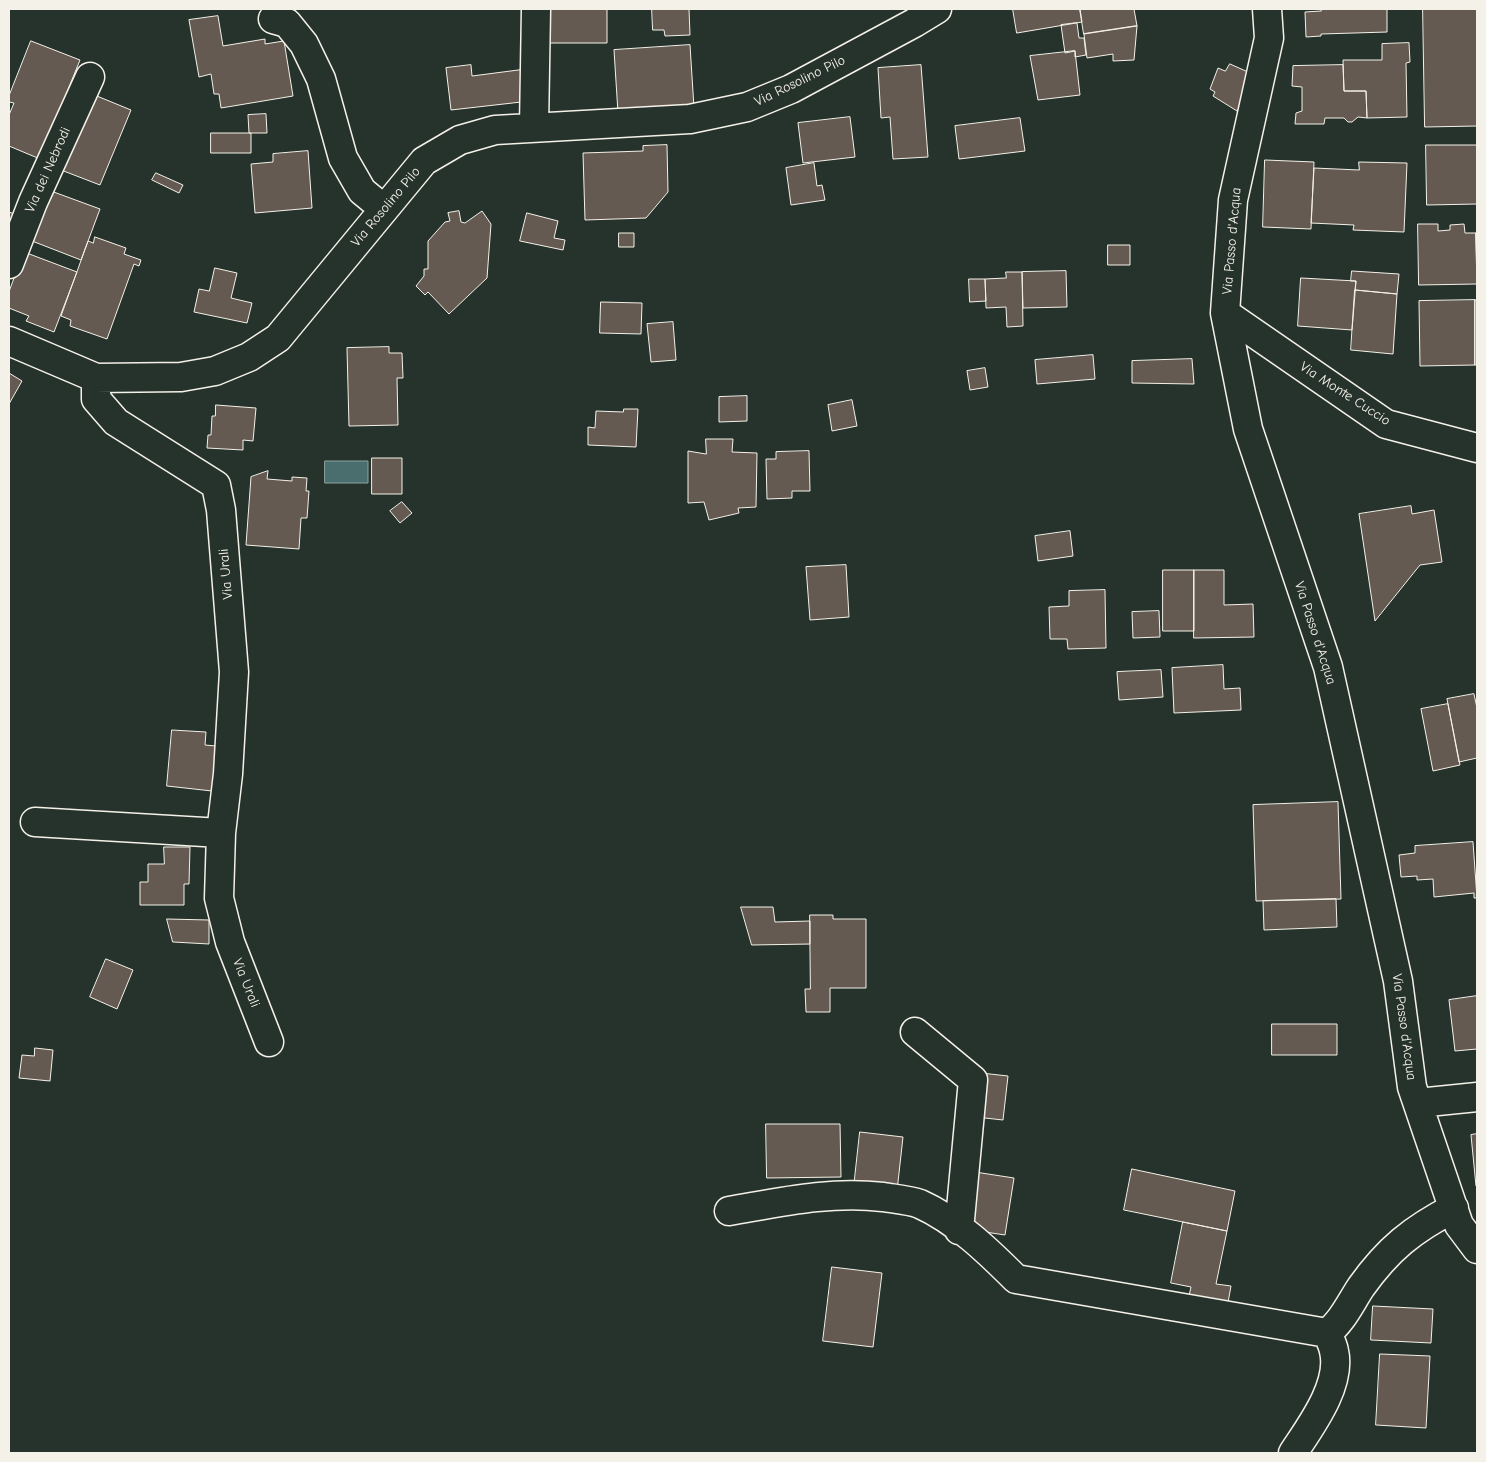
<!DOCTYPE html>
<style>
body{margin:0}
#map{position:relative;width:1486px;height:1462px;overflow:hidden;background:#26332d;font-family:"Comic Neue",sans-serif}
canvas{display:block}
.frame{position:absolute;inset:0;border:10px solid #f4f1e8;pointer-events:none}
</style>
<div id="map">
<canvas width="1486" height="1462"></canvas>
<div class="frame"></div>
</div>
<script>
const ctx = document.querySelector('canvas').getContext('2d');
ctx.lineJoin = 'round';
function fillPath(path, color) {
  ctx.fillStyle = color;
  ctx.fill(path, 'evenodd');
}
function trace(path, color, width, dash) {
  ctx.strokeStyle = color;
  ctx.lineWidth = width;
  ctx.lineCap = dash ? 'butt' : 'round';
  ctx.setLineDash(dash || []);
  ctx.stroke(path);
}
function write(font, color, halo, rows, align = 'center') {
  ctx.font = font + ' "Comic Neue",sans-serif';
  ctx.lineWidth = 5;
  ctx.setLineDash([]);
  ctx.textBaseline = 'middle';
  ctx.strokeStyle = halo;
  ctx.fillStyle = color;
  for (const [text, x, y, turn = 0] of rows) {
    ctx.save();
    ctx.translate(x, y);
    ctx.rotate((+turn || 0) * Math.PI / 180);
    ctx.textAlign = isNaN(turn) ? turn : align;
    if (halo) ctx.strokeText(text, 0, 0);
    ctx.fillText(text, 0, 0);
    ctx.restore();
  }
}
const water = new Path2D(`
 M 325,461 L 368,461 L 368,483 L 325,483 Z`);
const building = new Path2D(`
 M 542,9 L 607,9 L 607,43 L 542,43 Z
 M 652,9 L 689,9 L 690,35 L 665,36 L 664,30 L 653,30 Z
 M 1013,9 L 1080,9 L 1082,22 L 1017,33 Z
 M 1080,9 L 1134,9 L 1137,26 L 1084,34 Z
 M 1321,9 L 1387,9 L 1387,32 L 1321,34 L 1321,36 L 1306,37 L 1305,12 L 1321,11 Z
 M 1423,9 L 1477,9 L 1477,126 L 1425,127 Z
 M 218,16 L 223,46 L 265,39 L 265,44 L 284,41 L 293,96 L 221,108 L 219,94 L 214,94 L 211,74 L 199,77 L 189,20 Z
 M 1077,23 L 1079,38 L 1084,38 L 1086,55 L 1075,57 L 1075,51 L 1065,53 L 1061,25 Z
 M 1137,26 L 1134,60 L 1113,61 L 1113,54 L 1087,58 L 1084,34 Z
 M 31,41 L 80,60 L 40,159 L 9,146 L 9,115 L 14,103 L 9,102 L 9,96 Z
 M 1409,43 L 1410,62 L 1406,63 L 1407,117 L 1367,118 L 1366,91 L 1344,91 L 1343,60 L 1382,60 L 1382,44 Z
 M 690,45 L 694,108 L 618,113 L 614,50 Z
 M 1075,51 L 1080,95 L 1038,100 L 1030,56 Z
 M 1230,64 L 1257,76 L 1237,111 L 1213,96 L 1215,92 L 1210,89 L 1218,68 L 1225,71 Z
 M 471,65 L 472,76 L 526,69 L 530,101 L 451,110 L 446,68 Z
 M 921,65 L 928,157 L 893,159 L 890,117 L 881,118 L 878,68 Z
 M 1343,65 L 1344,91 L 1366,91 L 1367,118 L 1358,117 L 1352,122 L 1348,122 L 1344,118 L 1325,118 L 1324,124 L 1295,124 L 1296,113 L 1302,111 L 1302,87 L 1292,86 L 1293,66 Z
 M 92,94 L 131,110 L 100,185 L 61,170 Z
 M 266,114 L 267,133 L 249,133 L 248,115 Z
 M 850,117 L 855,157 L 803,163 L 798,123 Z
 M 1020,118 L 1025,151 L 959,159 L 955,126 Z
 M 211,133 L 251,133 L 251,153 L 211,153 Z
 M 667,145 L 668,192 L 646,218 L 585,220 L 583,153 L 643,151 L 643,146 Z
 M 1426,145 L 1477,145 L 1477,204 L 1427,205 Z
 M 308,151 L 312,208 L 255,213 L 251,164 L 273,162 L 273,154 Z
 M 1265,160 L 1314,162 L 1311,229 L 1263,227 Z
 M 1359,162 L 1407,163 L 1404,232 L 1353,230 L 1354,225 L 1311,223 L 1314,168 L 1359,170 Z
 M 814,163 L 817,186 L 822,185 L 825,200 L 791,205 L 786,168 Z
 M 156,173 L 183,185 L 179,193 L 152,180 Z
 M 51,191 L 100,209 L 81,260 L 32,241 Z
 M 459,211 L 461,222 L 465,223 L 482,211 L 491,224 L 487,278 L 449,314 L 428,292 L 425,295 L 416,286 L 424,276 L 424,269 L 428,269 L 428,241 L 445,222 L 450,221 L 448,213 Z
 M 9,212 L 17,215 L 9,250 Z
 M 527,213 L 558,221 L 554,238 L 565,240 L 563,250 L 520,241 Z
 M 1418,224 L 1438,224 L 1438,231 L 1450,230 L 1450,225 L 1464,224 L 1465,233 L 1476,233 L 1477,284 L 1419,285 Z
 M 619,233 L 634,233 L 634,247 L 619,247 Z
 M 1476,233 L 1477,233 L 1477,284 Z
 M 95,237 L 126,248 L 124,254 L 141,260 L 139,266 L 134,264 L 107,339 L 70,326 L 71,320 L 61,316 L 88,241 L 93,243 Z
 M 1108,245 L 1130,245 L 1130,265 L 1108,265 Z
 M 24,252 L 77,272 L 54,332 L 26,321 L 29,316 L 9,308 L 9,292 Z
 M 215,268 L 237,273 L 231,298 L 252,303 L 247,323 L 194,312 L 199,289 L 209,291 Z
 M 1066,271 L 1067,307 L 1023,308 L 1022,272 Z
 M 1352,271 L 1399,274 L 1397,294 L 1355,290 L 1356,281 L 1351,281 Z
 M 1006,272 L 1022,272 L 1023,326 L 1007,327 L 1006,307 L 986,308 L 985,279 L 1006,278 Z
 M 1301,278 L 1356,281 L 1352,330 L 1298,326 Z
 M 969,279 L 985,279 L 986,301 L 970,302 Z
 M 1355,290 L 1397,294 L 1393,354 L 1351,350 Z
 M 1475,300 L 1475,365 L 1420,366 L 1419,301 Z
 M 1475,300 L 1477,300 L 1477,365 L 1475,365 Z
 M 601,302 L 642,303 L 641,334 L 600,333 Z
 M 673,322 L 676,360 L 651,362 L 647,324 Z
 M 389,347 L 389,353 L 402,353 L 403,378 L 397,378 L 398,425 L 349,426 L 347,348 Z
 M 1093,355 L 1095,379 L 1037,384 L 1035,360 Z
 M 1192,359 L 1194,384 L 1132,383 L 1132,361 Z
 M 985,368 L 988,387 L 970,390 L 967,371 Z
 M 9,373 L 22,381 L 9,404 Z
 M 747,396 L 747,421 L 719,422 L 719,397 Z
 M 852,400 L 857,426 L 832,431 L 828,405 Z
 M 216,405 L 256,408 L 253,441 L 243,440 L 243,450 L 207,448 L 208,435 L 211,435 L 212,416 L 215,416 Z
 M 624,409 L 638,409 L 636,447 L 588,445 L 588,427 L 595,428 L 596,411 L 623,412 Z
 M 706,439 L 733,439 L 732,452 L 757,453 L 756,507 L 738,508 L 739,513 L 709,520 L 704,502 L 688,503 L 688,451 L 706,454 Z
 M 809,451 L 810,491 L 792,491 L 792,498 L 767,499 L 766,459 L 776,459 L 776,452 Z
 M 372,458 L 402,458 L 402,494 L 372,494 Z
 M 268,471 L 267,479 L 292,481 L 292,477 L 307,478 L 306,491 L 309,491 L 307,518 L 301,518 L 299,549 L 246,545 L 251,477 Z
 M 402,502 L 412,513 L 400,523 L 390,511 Z
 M 1411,506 L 1412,514 L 1434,510 L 1442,562 L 1420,565 L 1375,621 L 1359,514 Z
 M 1070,531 L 1073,556 L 1038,561 L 1035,536 Z
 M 846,565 L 849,617 L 810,620 L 806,567 Z
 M 1163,570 L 1194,570 L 1194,631 L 1163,631 Z
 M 1194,570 L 1224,570 L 1224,605 L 1253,604 L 1254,637 L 1194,638 Z
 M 1105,590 L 1106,648 L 1068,649 L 1067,639 L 1050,639 L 1049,607 L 1069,606 L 1069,591 Z
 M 1159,611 L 1160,637 L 1133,638 L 1132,612 Z
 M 1223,665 L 1224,689 L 1240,688 L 1241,710 L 1174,713 L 1172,668 Z
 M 1161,670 L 1163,697 L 1119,700 L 1117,672 Z
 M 1474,694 L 1477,708 L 1477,758 L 1459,762 L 1447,699 Z
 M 1448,704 L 1460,765 L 1433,771 L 1421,709 Z
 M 172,730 L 206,732 L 205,745 L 216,746 L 212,791 L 167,786 Z
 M 1338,802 L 1341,899 L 1256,901 L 1253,805 Z
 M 1473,842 L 1477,898 L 1474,898 L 1474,893 L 1434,897 L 1433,879 L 1417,880 L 1417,876 L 1401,877 L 1399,855 L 1415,853 L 1415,846 Z
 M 164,847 L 190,847 L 189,884 L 184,884 L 184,905 L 140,905 L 140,882 L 148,882 L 148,864 L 164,864 Z
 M 1336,899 L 1337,927 L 1264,930 L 1263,901 Z
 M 741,907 L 773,907 L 775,922 L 810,921 L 810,944 L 752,945 Z
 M 810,915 L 833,915 L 833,919 L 866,919 L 866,988 L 830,988 L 830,1012 L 806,1012 L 805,989 L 810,989 Z
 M 167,919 L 209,920 L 209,944 L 173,942 Z
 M 106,959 L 133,970 L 117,1009 L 90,997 Z
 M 1477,996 L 1477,1049 L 1455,1051 L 1449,1000 Z
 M 1272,1024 L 1337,1024 L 1337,1055 L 1272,1055 Z
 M 35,1048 L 53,1050 L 50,1081 L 19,1078 L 22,1055 L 34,1056 Z
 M 981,1073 L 1008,1076 L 1003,1120 L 976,1117 Z
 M 766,1124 L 840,1124 L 841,1177 L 767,1178 Z
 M 860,1132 L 903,1137 L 897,1191 L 854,1187 Z
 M 1477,1134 L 1477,1186 L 1476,1186 L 1471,1135 Z
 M 1132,1169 L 1235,1191 L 1227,1231 L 1124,1210 Z
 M 975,1172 L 1014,1178 L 1005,1235 L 965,1229 Z
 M 1183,1222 L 1227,1231 L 1216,1284 L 1231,1286 L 1227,1308 L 1188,1300 L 1191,1287 L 1171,1283 Z
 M 832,1267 L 882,1273 L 873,1347 L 823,1341 Z
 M 1373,1306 L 1433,1309 L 1431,1343 L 1371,1340 Z
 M 1380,1354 L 1430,1356 L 1426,1428 L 1376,1425 Z`);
const minor = new Path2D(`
 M 1267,9 L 1269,38 L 1233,200 L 1225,313 L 1248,429 L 1328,667 L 1398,981 L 1412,1087 L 1459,1225 L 1477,1249
 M 273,19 L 287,23 L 304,44 L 321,79 L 343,158 L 362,191 L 384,209
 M 534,127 L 536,9
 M 9,264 L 33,202 L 90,77
 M 1225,313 L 1386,424 L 1477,448
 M 9,341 L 96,378 L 181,377 L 215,371 L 249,357 L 278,338 L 424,161 L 460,140 L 495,130 L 690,119 L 747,107 L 791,89 L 914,23 L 937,9
 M 96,378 L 96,399 L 116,422 L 216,485 L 221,510 L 234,672 L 228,774 L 221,833 L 219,898 L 230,942 L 269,1042
 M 35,822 L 221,833
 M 915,1032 L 973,1080 L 959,1230
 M 1418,1103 L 1477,1097
 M 729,1211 C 782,1202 829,1191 883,1197 C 895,1199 909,1200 920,1204 C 956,1220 989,1252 1016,1279 L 1327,1333 C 1342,1322 1351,1302 1361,1287 C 1388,1249 1413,1229 1454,1208
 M 1293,1453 C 1310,1427 1342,1385 1334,1351 C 1333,1345 1330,1339 1327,1333`);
const streetNames = [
 ["Via Rosolino Pilo",800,81,-26],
 ["Via dei Nebrodi",48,170,-66],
 ["Via Rosolino Pilo",386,207,-50],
 ["Via Passo d'Acqua",1232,241,-85],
 ["Via Monte Cuccio",1345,394,33],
 ["Via Urali",226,574,-95],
 ["Via Passo d'Acqua",1315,633,72],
 ["Via Urali",246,983,68],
 ["Via Passo d'Acqua",1404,1027,82]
];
fillPath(water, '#4a6e6d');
trace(water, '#8ea29e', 1);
fillPath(building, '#655a51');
trace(building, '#f4f1e8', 1);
trace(minor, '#f4f1e8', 31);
trace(minor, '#26332d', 28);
write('14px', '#f4f1e8', '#26332d', streetNames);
</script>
